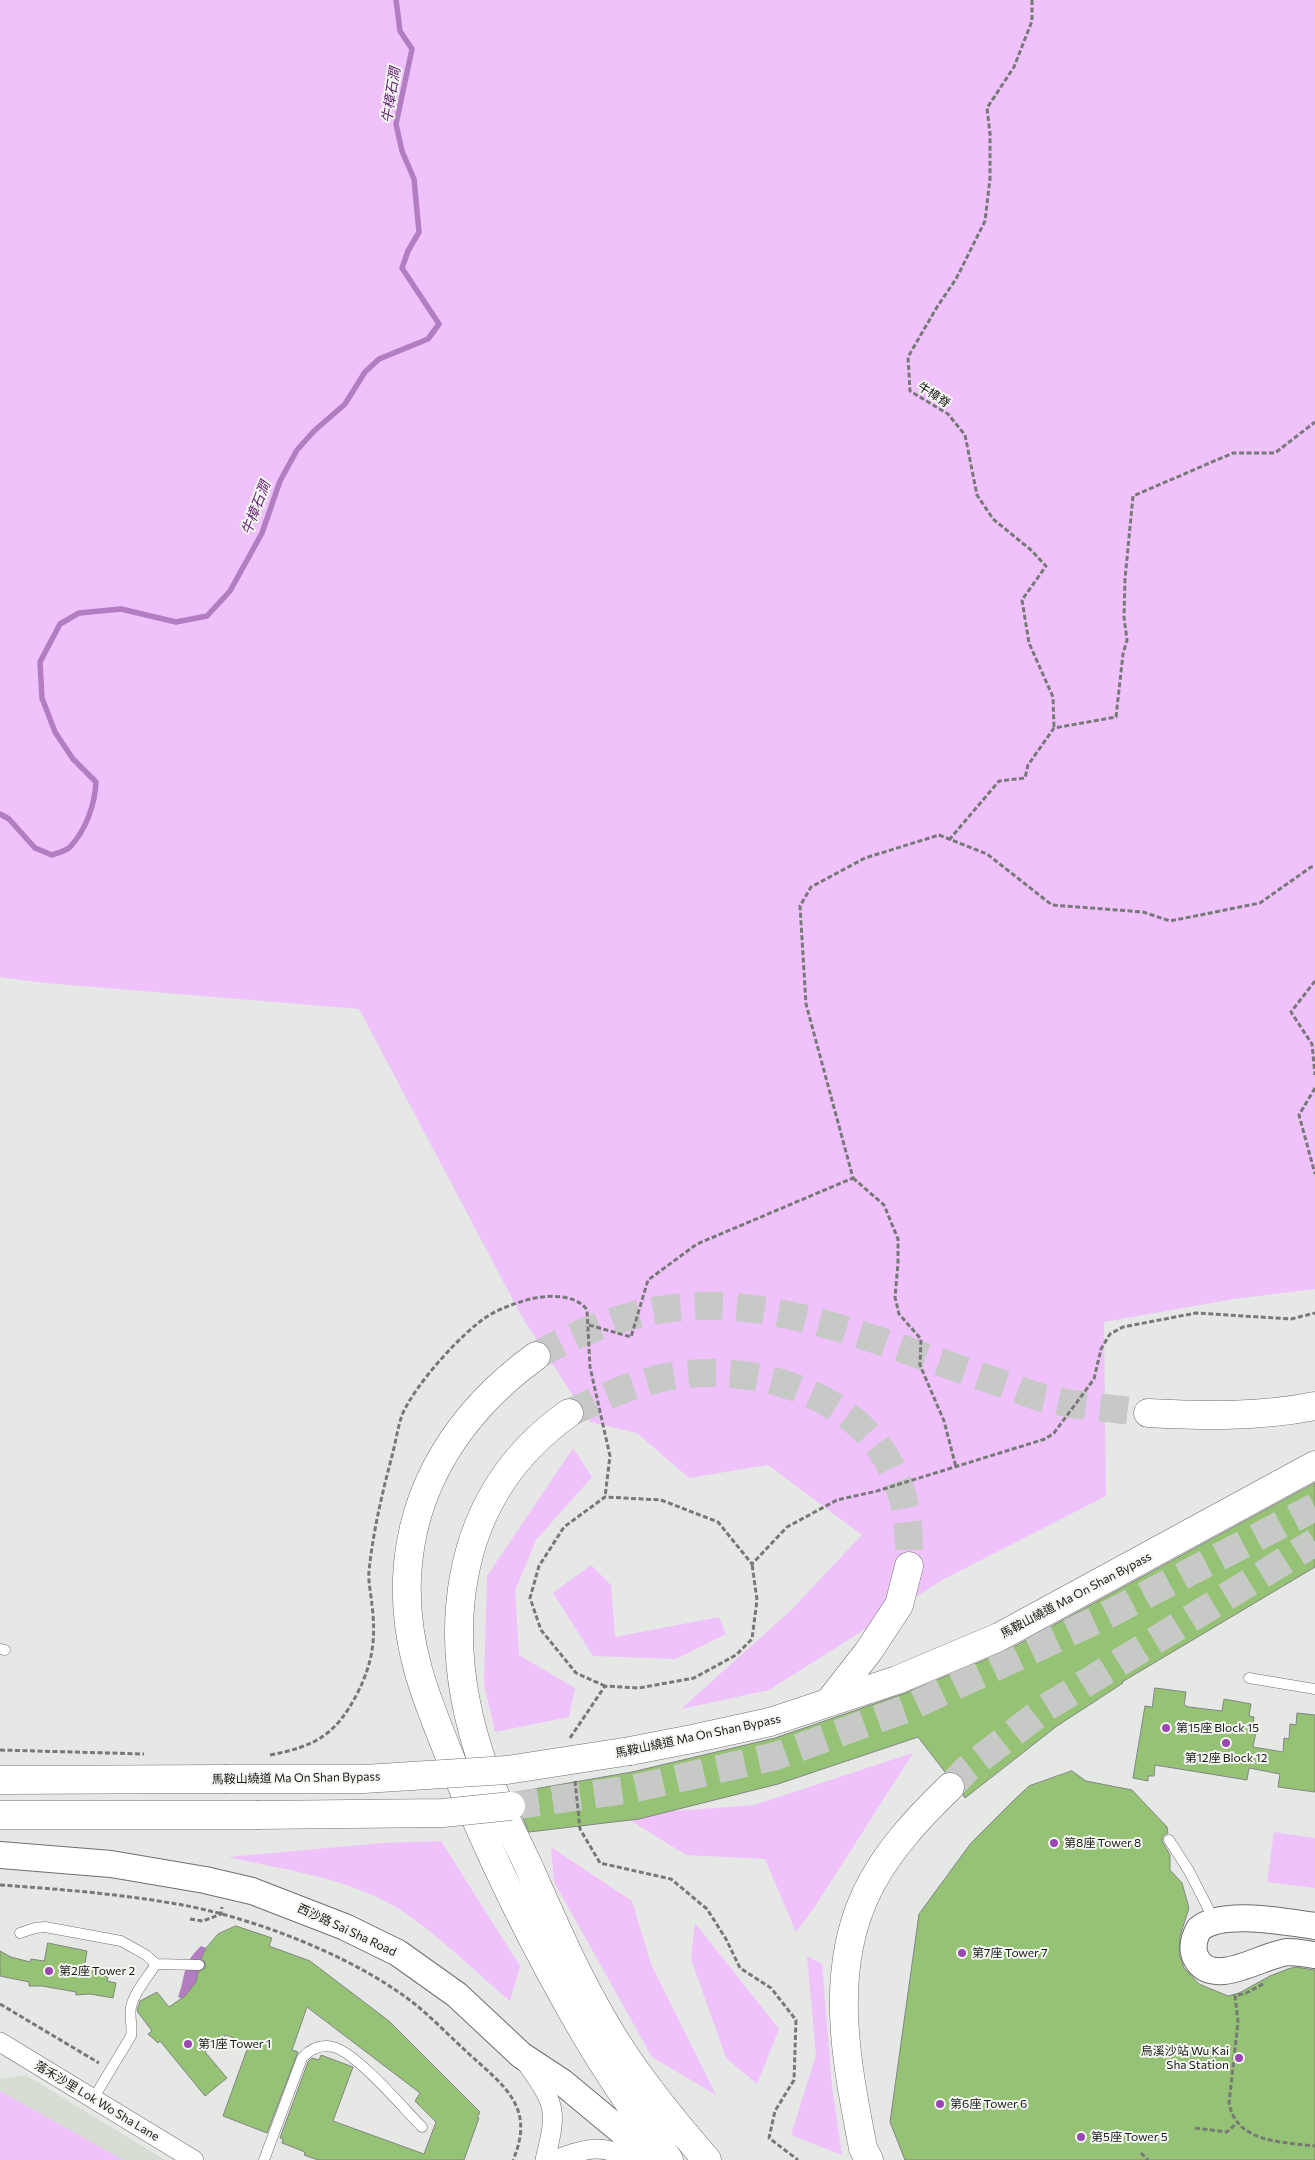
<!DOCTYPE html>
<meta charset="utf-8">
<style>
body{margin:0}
canvas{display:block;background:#e6e8e5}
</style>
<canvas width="1315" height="2160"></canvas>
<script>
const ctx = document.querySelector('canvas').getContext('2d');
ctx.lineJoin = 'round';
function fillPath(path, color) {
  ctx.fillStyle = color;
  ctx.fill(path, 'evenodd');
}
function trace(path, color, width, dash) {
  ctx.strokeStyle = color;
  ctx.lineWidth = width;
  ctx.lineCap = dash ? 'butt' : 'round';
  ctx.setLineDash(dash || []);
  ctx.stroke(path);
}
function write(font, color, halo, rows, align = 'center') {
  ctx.font = font + ' Commissioner,"Noto Sans TC",sans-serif';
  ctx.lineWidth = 4;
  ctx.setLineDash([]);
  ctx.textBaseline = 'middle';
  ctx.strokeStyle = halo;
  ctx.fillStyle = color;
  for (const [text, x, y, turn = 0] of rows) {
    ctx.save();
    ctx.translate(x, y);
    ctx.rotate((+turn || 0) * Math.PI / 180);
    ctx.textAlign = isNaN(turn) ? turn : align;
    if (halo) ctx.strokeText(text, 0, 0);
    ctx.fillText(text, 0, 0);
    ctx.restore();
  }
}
const built = new Path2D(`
 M 26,2075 L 165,2160 L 0,2160 L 0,2079 Z`);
const green = new Path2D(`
 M 0,0 L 1315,0 L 1315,1289 L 1234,1299 L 1104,1322 L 1106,1496 L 944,1579 L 769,1690 L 681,1709 L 790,1611 L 862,1535 L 768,1465 L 689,1478 L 637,1433 L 590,1422 L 522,1317 L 359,1009 L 45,983 L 0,977 Z
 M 573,1448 L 592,1477 L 536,1540 L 515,1591 L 519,1655 L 575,1688 L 569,1717 L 495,1732 L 484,1684 L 487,1576 Z
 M 591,1565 L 611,1585 L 615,1637 L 719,1617 L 726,1634 L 676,1659 L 593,1656 L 553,1593 Z
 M 913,1753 L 816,1905 L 796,1932 L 765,1859 L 686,1855 L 622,1815 L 754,1805 Z
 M 1274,1832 L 1315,1838 L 1315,1888 L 1267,1882 Z
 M 441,1841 L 520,1966 L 510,2001 C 473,1970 427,1923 385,1901 C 336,1876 280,1869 228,1857 L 383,1843 Z
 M 551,1847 L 632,1901 L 651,1964 L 716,2095 L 652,2057 L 554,1882 Z
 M 695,1923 L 779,2029 L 757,2084 L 726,2058 L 691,1959 Z
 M 807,1956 L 822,1964 L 832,2087 L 842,2155 L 791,2135 L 816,2055 Z
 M 0,2091 L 123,2160 L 0,2160 Z`);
const water = new Path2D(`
 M 201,1946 L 228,1957 L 209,2009 L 178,1997 C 187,1973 181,1965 201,1946 Z`);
const stream = new Path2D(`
 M 0,814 L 9,819 L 35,848 L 52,855 C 57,853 66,851 70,847 C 86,830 95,804 96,782 L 73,759 L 55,732 L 42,698 L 40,662 L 60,624 L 79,613 L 121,609 L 176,622 L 207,616 L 230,591 L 262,533 L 280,481 L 297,450 L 314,431 L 345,404 L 365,372 L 379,359 L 428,339 L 439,324 L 402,268 L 408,251 L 419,232 L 414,179 L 402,151 L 396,124 L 412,49 L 400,31 L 396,0`);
const building = new Path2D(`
 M 1315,1483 L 1315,1567 L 1122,1682 L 1123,1683 L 1057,1726 L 965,1798 L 963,1795 L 965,1784 L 961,1776 L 954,1772 L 945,1772 L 918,1737 L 778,1784 L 639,1819 L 529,1832 L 522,1816 L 525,1812 L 526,1804 L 523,1796 L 517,1792 L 632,1772 L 775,1738 L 903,1694 L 1006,1651 Z
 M 1155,1688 L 1186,1692 L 1184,1705 L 1189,1707 L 1222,1711 L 1224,1699 L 1251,1704 L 1249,1716 L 1254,1717 L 1252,1731 L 1256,1732 L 1253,1747 L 1283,1752 L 1284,1738 L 1289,1739 L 1290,1724 L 1296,1725 L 1297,1713 L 1315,1715 L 1315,1792 L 1278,1787 L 1280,1774 L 1249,1768 L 1247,1780 L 1155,1765 L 1154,1776 L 1148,1776 L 1148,1781 L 1133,1778 L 1145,1706 L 1152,1707 Z
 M 1072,1771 L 1086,1781 L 1132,1790 L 1167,1827 L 1168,1833 L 1163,1836 L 1162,1841 L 1170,1855 L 1170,1870 L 1182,1883 L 1189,1908 L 1180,1936 L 1179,1954 L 1184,1968 L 1199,1984 L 1228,1996 L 1239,1993 L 1270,1976 L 1288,1969 L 1295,1967 L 1315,1970 L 1315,2160 L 905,2160 L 890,2122 L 919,1914 L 971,1843 L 1015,1799 L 1029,1786 Z
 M 236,1926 L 272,1938 L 269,1946 L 310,1961 L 389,2021 L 480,2112 L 477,2118 L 479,2118 L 464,2160 L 318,2160 L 304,2155 L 305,2152 L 282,2143 L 283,2139 L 280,2138 L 308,2062 L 312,2058 L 319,2060 L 321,2055 L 353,2067 L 333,2121 L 424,2154 L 436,2122 L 415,2101 L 420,2093 L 307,2007 L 292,2050 L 298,2052 L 267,2133 L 223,2116 L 249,2044 L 226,2035 L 205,2052 L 227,2078 L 205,2096 L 160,2041 L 158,2043 L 148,2034 L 152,2031 L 137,2011 L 140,2001 L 157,1992 L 169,2007 L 185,1996 L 196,1982 L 198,1972 L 205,1968 L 205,1962 L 201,1959 L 206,1948 L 218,1934 Z
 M 48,1943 L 87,1951 L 84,1969 L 97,1972 L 96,1974 L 108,1977 L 107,1981 L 116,1983 L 113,1998 L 90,1994 L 76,1995 L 76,1992 L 42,1986 L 29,1986 L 29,1982 L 0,1976 L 0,1951 L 11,1957 L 30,1962 L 31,1959 L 44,1961 Z`);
const primaryTunnel = new Path2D(`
 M 536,1356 C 669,1280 766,1301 903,1349 C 949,1365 994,1381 1039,1397 L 1072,1404 L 1148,1413
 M 569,1413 C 602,1398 635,1382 672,1376 C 755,1362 865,1395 897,1480 C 908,1508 910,1536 909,1566
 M 950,1787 L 968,1768 L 1047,1707 L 1315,1542
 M 511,1806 L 632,1789 L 776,1756 L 908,1708 L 1107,1615 L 1315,1507`);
const path = new Path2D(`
 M 1032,0 L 1032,21 L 1014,67 L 987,108 L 990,134 L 990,179 L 985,221 L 956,279 L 937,307 L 908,357 L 910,391 L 948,414 L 965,435 L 977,495 L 993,519 L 1031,550 L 1046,566 L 1022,600 L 1029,643 L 1053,697 L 1054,728
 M 949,840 L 999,781 L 1025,778 L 1028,765 L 1054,728 L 1116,717 L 1123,654 L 1127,640 L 1124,617 L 1125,579 L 1133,496 L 1233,453 L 1275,453 L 1315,422
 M 1315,981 L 1291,1012 L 1312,1044 L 1315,1075
 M 1315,1088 L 1299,1115 L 1315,1174
 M 853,1178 L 884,1205 L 898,1239 L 898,1263 L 895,1297 L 899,1314 L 921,1339 L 920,1365 L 944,1421 L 956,1467
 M 589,1325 L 631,1337 L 648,1280 L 697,1244 L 853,1178 L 806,1004 L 800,906 L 811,887 L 865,858 L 939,835 L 987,854 L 1052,905 L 1143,912 L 1170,921 L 1260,903 L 1311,867 L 1315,867
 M 605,1686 L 576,1673 L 541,1630 L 530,1598 L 539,1566 L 564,1527 L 605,1497 L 661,1500 L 718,1522 L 752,1564 L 787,1527 L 837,1500 L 877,1491 L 1045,1439 L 1054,1433 L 1094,1379 L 1101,1349 L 1110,1334 L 1123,1327 L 1196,1313 L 1291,1319 L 1315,1313
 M 570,1738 L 605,1686 L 639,1688 L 694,1678 L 736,1655 L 752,1639 L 757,1600 L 752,1564
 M 0,1750 L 144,1754
 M 270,1755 C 316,1746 336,1735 358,1692 C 373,1662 376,1638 372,1605 C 371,1594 368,1581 369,1571 C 373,1531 383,1490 393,1452 C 396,1440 398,1427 402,1415 C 414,1386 462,1332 488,1316 C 499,1309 511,1305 523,1301 C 541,1295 575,1292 587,1310 L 590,1367 L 610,1456 L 605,1497
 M 575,1781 L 580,1829 L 600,1863 L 671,1879 L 707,1909 L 726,1939 L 740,1968 L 771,1988 L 796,2020 L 794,2080 L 775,2111 L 769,2138 L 798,2160
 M 0,1885 C 59,1889 119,1894 177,1904 C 247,1916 339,1951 397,1991 C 423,2008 445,2032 468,2053 C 504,2086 536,2107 513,2160
 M 190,1919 L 203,1921 L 221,1914 L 222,1907
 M 1263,1984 L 1246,1993 L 1235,1996 L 1238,2022 L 1229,2103 C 1236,2143 1283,2142 1315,2146
 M 0,2004 L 99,2063
 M 1195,2128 L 1227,2132 L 1237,2123
 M 1141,2153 L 1148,2160`);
const lane = new Path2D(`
 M 0,1649 L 5,1650
 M 1249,1678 L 1315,1689
 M 1169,1840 L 1189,1871 L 1210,1912 L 1215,1919
 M 20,1933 L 35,1928 L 45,1927 L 121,1941 L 146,1955 L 156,1964 L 199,1965
 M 93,2099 L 131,2036 C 133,2026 129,2017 131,2007 C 134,1992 148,1977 156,1964
 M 264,2160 L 302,2058 C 310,2049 320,2044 333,2047 C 356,2052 403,2108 422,2127`);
const street = new Path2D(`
 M 0,2042 L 194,2160
 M 527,2064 C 557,2106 557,2111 545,2160
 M 555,2160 C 589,2146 603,2145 636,2160`);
const secondary = new Path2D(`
 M 0,1855 L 111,1864 L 205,1880 L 252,1891 L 345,1927 L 398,1953 L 457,1995 L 521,2055 L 562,2082 L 656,2160
 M 1315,1926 C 1286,1922 1222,1909 1199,1929 C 1194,1938 1191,1948 1196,1958 C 1213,1990 1263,1954 1288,1952 C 1297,1952 1307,1954 1315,1955`);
const primary = new Path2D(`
 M 536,1356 C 462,1410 411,1484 407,1578 C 404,1649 428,1703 454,1767 C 491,1859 535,1948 585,2034 C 611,2078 640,2119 669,2160
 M 569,1413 C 449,1498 438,1640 485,1770 C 497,1803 514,1835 529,1867 C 558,1933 587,2000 628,2060 C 652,2095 679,2128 707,2160
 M 1148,1413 C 1205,1416 1260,1417 1315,1406
 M 829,1702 L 868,1652 L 899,1605 L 909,1566
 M 630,1751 L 692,1739 L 770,1722 L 897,1680 L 999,1637 L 1315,1465
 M 0,1780 L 225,1779
 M 0,1815 L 257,1815
 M 869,2160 L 863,2148 C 847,2065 828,1975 866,1894 C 885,1853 918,1818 950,1787`);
const primaryBridge = new Path2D(`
 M 225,1779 L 364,1779 L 507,1770 L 630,1751
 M 257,1815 L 443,1813 L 511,1806`);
const markers = [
 [1166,1728,5,"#9c46b3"],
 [1226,1743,5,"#9c46b3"],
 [1054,1843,5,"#9c46b3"],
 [962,1953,5,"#9c46b3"],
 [49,1971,5,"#9c46b3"],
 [188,2044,5,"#9c46b3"],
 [1239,2058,5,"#9c46b3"],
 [940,2104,5,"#9c46b3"],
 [1081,2137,5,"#9c46b3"]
];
const streetNames = [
 ["牛樟脊",934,395,33],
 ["馬鞍山繞道 Ma On Shan Bypass",1076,1595,-28],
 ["馬鞍山繞道 Ma On Shan Bypass",698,1736,-12],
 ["馬鞍山繞道 Ma On Shan Bypass",296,1778,-1],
 ["西沙路 Sai Sha Road",347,1930,25],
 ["落禾沙里 Lok Wo Sha Lane",97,2101,31]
];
const poiNames = [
 ["第15座 Block 15",1176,1728],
 ["第12座 Block 12",1226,1758,"center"],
 ["第8座 Tower 8",1064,1843],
 ["第7座 Tower 7",972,1953],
 ["第2座 Tower 2",59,1971],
 ["第1座 Tower 1",198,2044],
 ["烏溪沙站 Wu Kai",1229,2051,"right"],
 ["Sha Station",1229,2065,"right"],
 ["第6座 Tower 6",950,2104],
 ["第5座 Tower 5",1091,2137]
];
const waterNames = [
 ["牛樟石澗",391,95,-81],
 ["牛樟石澗",256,508,-69]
];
fillPath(built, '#d7ddd3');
fillPath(green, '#efc2fc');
fillPath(water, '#b27dc1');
trace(stream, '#b27dc1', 5.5);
fillPath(building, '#96c275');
trace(building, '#838582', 1);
trace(primaryTunnel, '#c7c9c6', 28, [28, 14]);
trace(lane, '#6e706d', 11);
trace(street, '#6e706d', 20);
trace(secondary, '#6e706d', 28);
trace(primary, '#6e706d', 29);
trace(path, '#777977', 3, [5, 2.5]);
trace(lane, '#fff', 10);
trace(street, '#fff', 19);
trace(secondary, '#fff', 26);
trace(primary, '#fff', 28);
trace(primaryBridge, '#6e706d', 29, []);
trace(primaryBridge, '#fff', 28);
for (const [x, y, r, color] of markers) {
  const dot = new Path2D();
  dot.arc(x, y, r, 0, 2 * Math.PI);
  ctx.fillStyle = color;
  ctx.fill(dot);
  trace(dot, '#f4f6f2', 2);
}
write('12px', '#171817', '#f4f6f2', streetNames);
write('12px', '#171817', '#f4f6f2', poiNames, 'left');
write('italic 14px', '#601d70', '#f4f6f2', waterNames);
</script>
